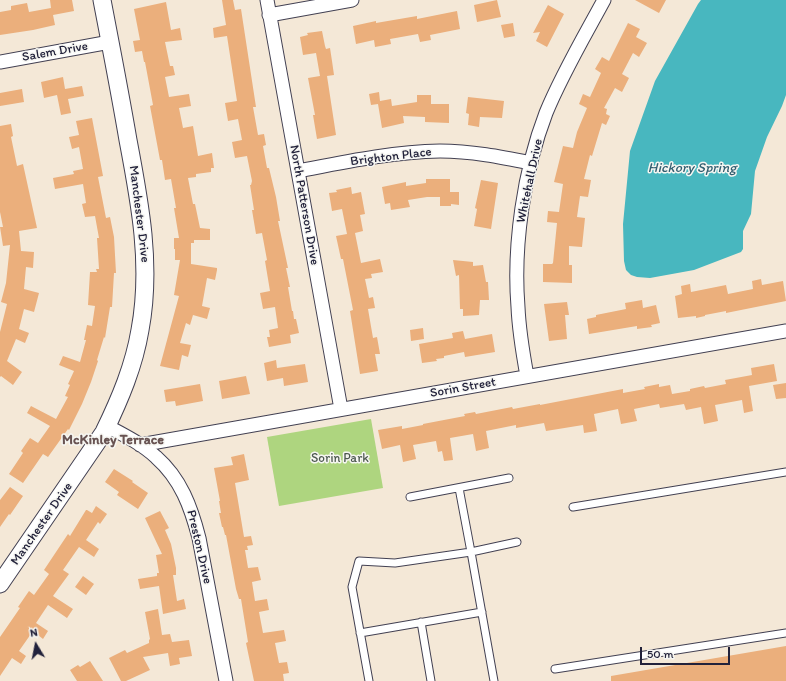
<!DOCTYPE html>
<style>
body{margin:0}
#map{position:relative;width:786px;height:681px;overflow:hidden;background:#f4e8d7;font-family:Itim,sans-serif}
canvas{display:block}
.north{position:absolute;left:16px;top:625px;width:40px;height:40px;-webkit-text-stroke:3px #f6f6f2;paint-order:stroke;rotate:350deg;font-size:11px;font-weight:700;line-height:16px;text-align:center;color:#22223b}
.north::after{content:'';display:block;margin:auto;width:14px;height:18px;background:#22223b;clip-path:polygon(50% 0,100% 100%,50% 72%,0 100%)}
.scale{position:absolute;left:640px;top:647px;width:90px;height:18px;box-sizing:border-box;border:2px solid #22223b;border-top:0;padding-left:5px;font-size:12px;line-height:14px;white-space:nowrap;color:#22223b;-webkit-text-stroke:3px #f6f6f2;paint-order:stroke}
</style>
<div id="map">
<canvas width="786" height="681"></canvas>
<div class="north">N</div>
<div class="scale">50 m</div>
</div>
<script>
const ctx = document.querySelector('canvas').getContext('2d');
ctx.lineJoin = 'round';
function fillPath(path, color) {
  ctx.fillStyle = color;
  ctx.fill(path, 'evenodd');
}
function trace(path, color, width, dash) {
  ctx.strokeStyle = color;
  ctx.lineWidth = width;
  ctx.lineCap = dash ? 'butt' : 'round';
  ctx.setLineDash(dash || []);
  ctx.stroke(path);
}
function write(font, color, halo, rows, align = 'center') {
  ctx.font = font + ' Itim,sans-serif';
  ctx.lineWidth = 3;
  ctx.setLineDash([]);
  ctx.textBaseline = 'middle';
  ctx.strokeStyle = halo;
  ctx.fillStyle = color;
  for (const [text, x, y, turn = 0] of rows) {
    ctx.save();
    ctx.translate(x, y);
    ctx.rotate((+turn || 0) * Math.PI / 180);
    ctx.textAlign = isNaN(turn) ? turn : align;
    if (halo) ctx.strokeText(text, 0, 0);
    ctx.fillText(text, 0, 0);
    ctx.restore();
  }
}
const green = new Path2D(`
 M 371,419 L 383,488 L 279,506 L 267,437 Z`);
const water = new Path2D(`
 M 701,0 L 786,0 L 786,95 L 782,106 L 767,137 L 755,171 L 751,214 L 743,231 L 743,249 L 741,252 L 694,270 L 650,278 L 637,277 L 631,275 L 626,270 L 624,261 L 623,224 L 630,151 L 655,81 L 698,4 Z`);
const building = new Path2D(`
 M 50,0 L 72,0 L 74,11 L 53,15 L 55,25 L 33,30 L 0,35 L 0,12 L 11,10 L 11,6 L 27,3 L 29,12 L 51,8 Z
 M 222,0 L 233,0 L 235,10 L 241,9 L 256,107 L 253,107 L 258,135 L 264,134 L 266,145 L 263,146 L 267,168 L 269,168 L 276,197 L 280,221 L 278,221 L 288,268 L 286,268 L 290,287 L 288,287 L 292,311 L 293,311 L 294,319 L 296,319 L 299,333 L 290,335 L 291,343 L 269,347 L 267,337 L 270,337 L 269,330 L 278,328 L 275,307 L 263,309 L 260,293 L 270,291 L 265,261 L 267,260 L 262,233 L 256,234 L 252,210 L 254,210 L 250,185 L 251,185 L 252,181 L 247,156 L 235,158 L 232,142 L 242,140 L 238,119 L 228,121 L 225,103 L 237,101 L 227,36 L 214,38 L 213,28 L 226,25 Z
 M 497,0 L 501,17 L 477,22 L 474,5 Z
 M 635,0 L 666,0 L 659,13 Z
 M 166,2 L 171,30 L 180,28 L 182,40 L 165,42 L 170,66 L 173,66 L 175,75 L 165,77 L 169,97 L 189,94 L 191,106 L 179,108 L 183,128 L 193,126 L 198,156 L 212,153 L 214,168 L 211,168 L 211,172 L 196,174 L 196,177 L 188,178 L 193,204 L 195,204 L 200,228 L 210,229 L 210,240 L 194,240 L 194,243 L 191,243 L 191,264 L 217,268 L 217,270 L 215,280 L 207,278 L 202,306 L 210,308 L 207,319 L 193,315 L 190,325 L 186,323 L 180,343 L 191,345 L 188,357 L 182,355 L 179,370 L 160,366 L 179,296 L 174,295 L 180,260 L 175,260 L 175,249 L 174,249 L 174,238 L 179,238 L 174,208 L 176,208 L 171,179 L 165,180 L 162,160 L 160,160 L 150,106 L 153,105 L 145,62 L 144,62 L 142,51 L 135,52 L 133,41 L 140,40 L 134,9 Z
 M 548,5 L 564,14 L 547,47 L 536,41 L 540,32 L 533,33 Z
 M 457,11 L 460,29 L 430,35 L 431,40 L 420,42 L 418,34 L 390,39 L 391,44 L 375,47 L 374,40 L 356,44 L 353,26 L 376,21 L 376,23 L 417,16 L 417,19 Z
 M 513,23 L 515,36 L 504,38 L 501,25 Z
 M 628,23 L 640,29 L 636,37 L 647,43 L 639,57 L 633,53 L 622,74 L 629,78 L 622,92 L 615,88 L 604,108 L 607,109 L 606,114 L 610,116 L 606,125 L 602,123 L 592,156 L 590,155 L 584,179 L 591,180 L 588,197 L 580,196 L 577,217 L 585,218 L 582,247 L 569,246 L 569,265 L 572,265 L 572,283 L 543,282 L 543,264 L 552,264 L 553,263 L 557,223 L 547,222 L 548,211 L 559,212 L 563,184 L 554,182 L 563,146 L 573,148 L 577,132 L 587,108 L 579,104 L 583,94 L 590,97 L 601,73 L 595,69 L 602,57 L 609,61 Z
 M 322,31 L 325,46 L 326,49 L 330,48 L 332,61 L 334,75 L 327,76 L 336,135 L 317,139 L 313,115 L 315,115 L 308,78 L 320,76 L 316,53 L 303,55 L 300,37 L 308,35 L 307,33 Z
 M 63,77 L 65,89 L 82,86 L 84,96 L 68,99 L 71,113 L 61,115 L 57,95 L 44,98 L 41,82 Z
 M 22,89 L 24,102 L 0,106 L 0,93 Z
 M 379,92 L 380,101 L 391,99 L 392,106 L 417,102 L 417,95 L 431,95 L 431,104 L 449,104 L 449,123 L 425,122 L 425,117 L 403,116 L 404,123 L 382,128 L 378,104 L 371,105 L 369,94 Z
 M 468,97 L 504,101 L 502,118 L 480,117 L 479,127 L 468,125 L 469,114 L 466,113 Z
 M 92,118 L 103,176 L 98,177 L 106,218 L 110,217 L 114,237 L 116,273 L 114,273 L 112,307 L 110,307 L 105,338 L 104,337 L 97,360 L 98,361 L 91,382 L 82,404 L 69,430 L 68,429 L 48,457 L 43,454 L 23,483 L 9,474 L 23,453 L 21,451 L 30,438 L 38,443 L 50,426 L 27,413 L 31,406 L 56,419 L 68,397 L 65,396 L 70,385 L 68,384 L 74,371 L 59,365 L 63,356 L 80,362 L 86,340 L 84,340 L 87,325 L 92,326 L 95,306 L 88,305 L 90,272 L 97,272 L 96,269 L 99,269 L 97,238 L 99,238 L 95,216 L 85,217 L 82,204 L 86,203 L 83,184 L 55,189 L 53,178 L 74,174 L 73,171 L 83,169 L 79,147 L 72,149 L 69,137 L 79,135 L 76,121 Z
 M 11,124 L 13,136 L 11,137 L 17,166 L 23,164 L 37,228 L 19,231 L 21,251 L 34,252 L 33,268 L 26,267 L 24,289 L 39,293 L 34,312 L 24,309 L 19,329 L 29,333 L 25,343 L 16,339 L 7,361 L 22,372 L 13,385 L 1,376 L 0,377 L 0,332 L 7,304 L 1,302 L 6,283 L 10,245 L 3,246 L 0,227 L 3,227 L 0,212 L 0,126 Z
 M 426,179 L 450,179 L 450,192 L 459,192 L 459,205 L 451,204 L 451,206 L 440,206 L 440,197 L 427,197 L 408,200 L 410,207 L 391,210 L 390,203 L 385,204 L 382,187 L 406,182 L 406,186 L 426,183 Z
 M 481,180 L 498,183 L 491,229 L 474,226 L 477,209 L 475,208 Z
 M 351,187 L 352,194 L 361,192 L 365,214 L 360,215 L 363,231 L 355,233 L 361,263 L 380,259 L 383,272 L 371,274 L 372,278 L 365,279 L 369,298 L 373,297 L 375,308 L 368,309 L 373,338 L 377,337 L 380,354 L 375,354 L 378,371 L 360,374 L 350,311 L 353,310 L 343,259 L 341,259 L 336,236 L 347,234 L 342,209 L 332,211 L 329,193 L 337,192 L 336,190 Z
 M 453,260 L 473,262 L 473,266 L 483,265 L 486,282 L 488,282 L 489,300 L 480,300 L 479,315 L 463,316 L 463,309 L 460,309 L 459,275 L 456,276 Z
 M 761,279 L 762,285 L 783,281 L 786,301 L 726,313 L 726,311 L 705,315 L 705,316 L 696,318 L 696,316 L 678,318 L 675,296 L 682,294 L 681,286 L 690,284 L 691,292 L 726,285 L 728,294 L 753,289 L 752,281 Z
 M 642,300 L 643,308 L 656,305 L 660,323 L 651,325 L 652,327 L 637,329 L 637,326 L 589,334 L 587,319 L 596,317 L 596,315 L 626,309 L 625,303 Z
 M 567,302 L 569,315 L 565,315 L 567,339 L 549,341 L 544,304 Z
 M 423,328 L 424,339 L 411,341 L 410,330 Z
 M 463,331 L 465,339 L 492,334 L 495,352 L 465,357 L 464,352 L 444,356 L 444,358 L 436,359 L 437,361 L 422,363 L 419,344 L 453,338 L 452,333 Z
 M 276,360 L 277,368 L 305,364 L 308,382 L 284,386 L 283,378 L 267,381 L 264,363 Z
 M 774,364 L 777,381 L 749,386 L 753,411 L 744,413 L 742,400 L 715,405 L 718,421 L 704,424 L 701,407 L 686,410 L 684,404 L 660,408 L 659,404 L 634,409 L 637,421 L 621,424 L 618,409 L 594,414 L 597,431 L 584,433 L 583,425 L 546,431 L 544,423 L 516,428 L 516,425 L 486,431 L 489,448 L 476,451 L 473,434 L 450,438 L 453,460 L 444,461 L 442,451 L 438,452 L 436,441 L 413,445 L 416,459 L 403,462 L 400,445 L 382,449 L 378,430 L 402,426 L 402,429 L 423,425 L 423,424 L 465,416 L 464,414 L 475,412 L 476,414 L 512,407 L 513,409 L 540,404 L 540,405 L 623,389 L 623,393 L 645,389 L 644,387 L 659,384 L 659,387 L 670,385 L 672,394 L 690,391 L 690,389 L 704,386 L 705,388 L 726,384 L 725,380 L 752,375 L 751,368 Z
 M 246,376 L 250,394 L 222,399 L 219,381 Z
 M 786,383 L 786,398 L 776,399 L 773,385 Z
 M 200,384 L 203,401 L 176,406 L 175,401 L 166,402 L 164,390 Z
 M 244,454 L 249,480 L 235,483 L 244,537 L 251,536 L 253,545 L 247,546 L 248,550 L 245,550 L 248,568 L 258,567 L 261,580 L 252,582 L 255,601 L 267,599 L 269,610 L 259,612 L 263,633 L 284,630 L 286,641 L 275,643 L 279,663 L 287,662 L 289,673 L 283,674 L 284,681 L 254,681 L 246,643 L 248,642 L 241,599 L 239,599 L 236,589 L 226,535 L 225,535 L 223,527 L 222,527 L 219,513 L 221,513 L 219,501 L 220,501 L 214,468 L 233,465 L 231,457 Z
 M 114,469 L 133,481 L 132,482 L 148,493 L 138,509 L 117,495 L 119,492 L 105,482 Z
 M 10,487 L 23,496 L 10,515 L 9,514 L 0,527 L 0,500 Z
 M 96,506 L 107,514 L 100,524 L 98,522 L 86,540 L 99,549 L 94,557 L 79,547 L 63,570 L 69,574 L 53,596 L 73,609 L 67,618 L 48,605 L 36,623 L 48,631 L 43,639 L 33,631 L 19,651 L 26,656 L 21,664 L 12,658 L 0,676 L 0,637 L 20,608 L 18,607 L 29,591 L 34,595 L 49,574 L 44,570 L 68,534 L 70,536 L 86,510 L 87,510 L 92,513 Z
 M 160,511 L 169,528 L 165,530 L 171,544 L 176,568 L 176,575 L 173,575 L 177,601 L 184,599 L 186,609 L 163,614 L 159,586 L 140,589 L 138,579 L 157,576 L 157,573 L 159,573 L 156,555 L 162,554 L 145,518 Z
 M 83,576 L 94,584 L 86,595 L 75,587 Z
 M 158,609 L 162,635 L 170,634 L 172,642 L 189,640 L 192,656 L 179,658 L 180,664 L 170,666 L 168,653 L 143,657 L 150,670 L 126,681 L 121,681 L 109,658 L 125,650 L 127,653 L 149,643 L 149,640 L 150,639 L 145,612 Z
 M 786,646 L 786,681 L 611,681 L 611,676 Z
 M 90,661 L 103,681 L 77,681 L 70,670 L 78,665 L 80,667 Z`);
const service = new Path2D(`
 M 459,488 L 471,552 L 517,542
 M 410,497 L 509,478
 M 573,507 L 786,472
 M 421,622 L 431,681
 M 360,633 L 482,612
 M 555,669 L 786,633
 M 369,681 L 352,587 L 359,561 L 395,563 L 471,552 L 494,681`);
const minor = new Path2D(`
 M 267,0 L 341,409
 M 269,15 L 352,0
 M 0,62 L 110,42
 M 298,171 C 345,162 392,152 440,151 C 471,151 501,157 531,163
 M 527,376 C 523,354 519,331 518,307 C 513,246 524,170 546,113 C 562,74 584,37 604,0
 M 107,426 C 124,435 142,444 156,457 C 181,479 191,507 199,538 L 226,681
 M 140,445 L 786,331`);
const tertiary = new Path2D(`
 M 0,584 L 104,432 C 120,399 134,366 140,330 C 152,266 140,203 128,140 C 120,93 111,47 102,0`);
const streetNames = [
 ["Salem Drive",55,52,-10],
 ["Brighton Place",391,157,-7],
 ["Whitehall Drive",530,181,-78],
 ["North Patterson Drive",304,205,80],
 ["Manchester Drive",139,214,83],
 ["Sorin Street",463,388,-10],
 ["Manchester Drive",42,524,-55],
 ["Preston Drive",199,547,77]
];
const parkNames = [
 ["Sorin Park",340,459]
];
const waterNames = [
 ["Hickory Spring",692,168]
];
const neighbourhoodNames = [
 ["McKinley Terrace",113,440]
];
fillPath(green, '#aed57f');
fillPath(water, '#48b7bf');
fillPath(building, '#ebaf7c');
trace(service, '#424052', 9);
trace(minor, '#424052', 15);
trace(tertiary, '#424052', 19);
trace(service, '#fff', 7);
trace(minor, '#fff', 13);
trace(tertiary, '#fff', 17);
write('13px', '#22223b', '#f6f6f2', streetNames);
write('13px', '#4c584f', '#f6f6f2', parkNames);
write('italic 14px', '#315e70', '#f6f6f2', waterNames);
write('bold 14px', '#685352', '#f6f6f2', neighbourhoodNames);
</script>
